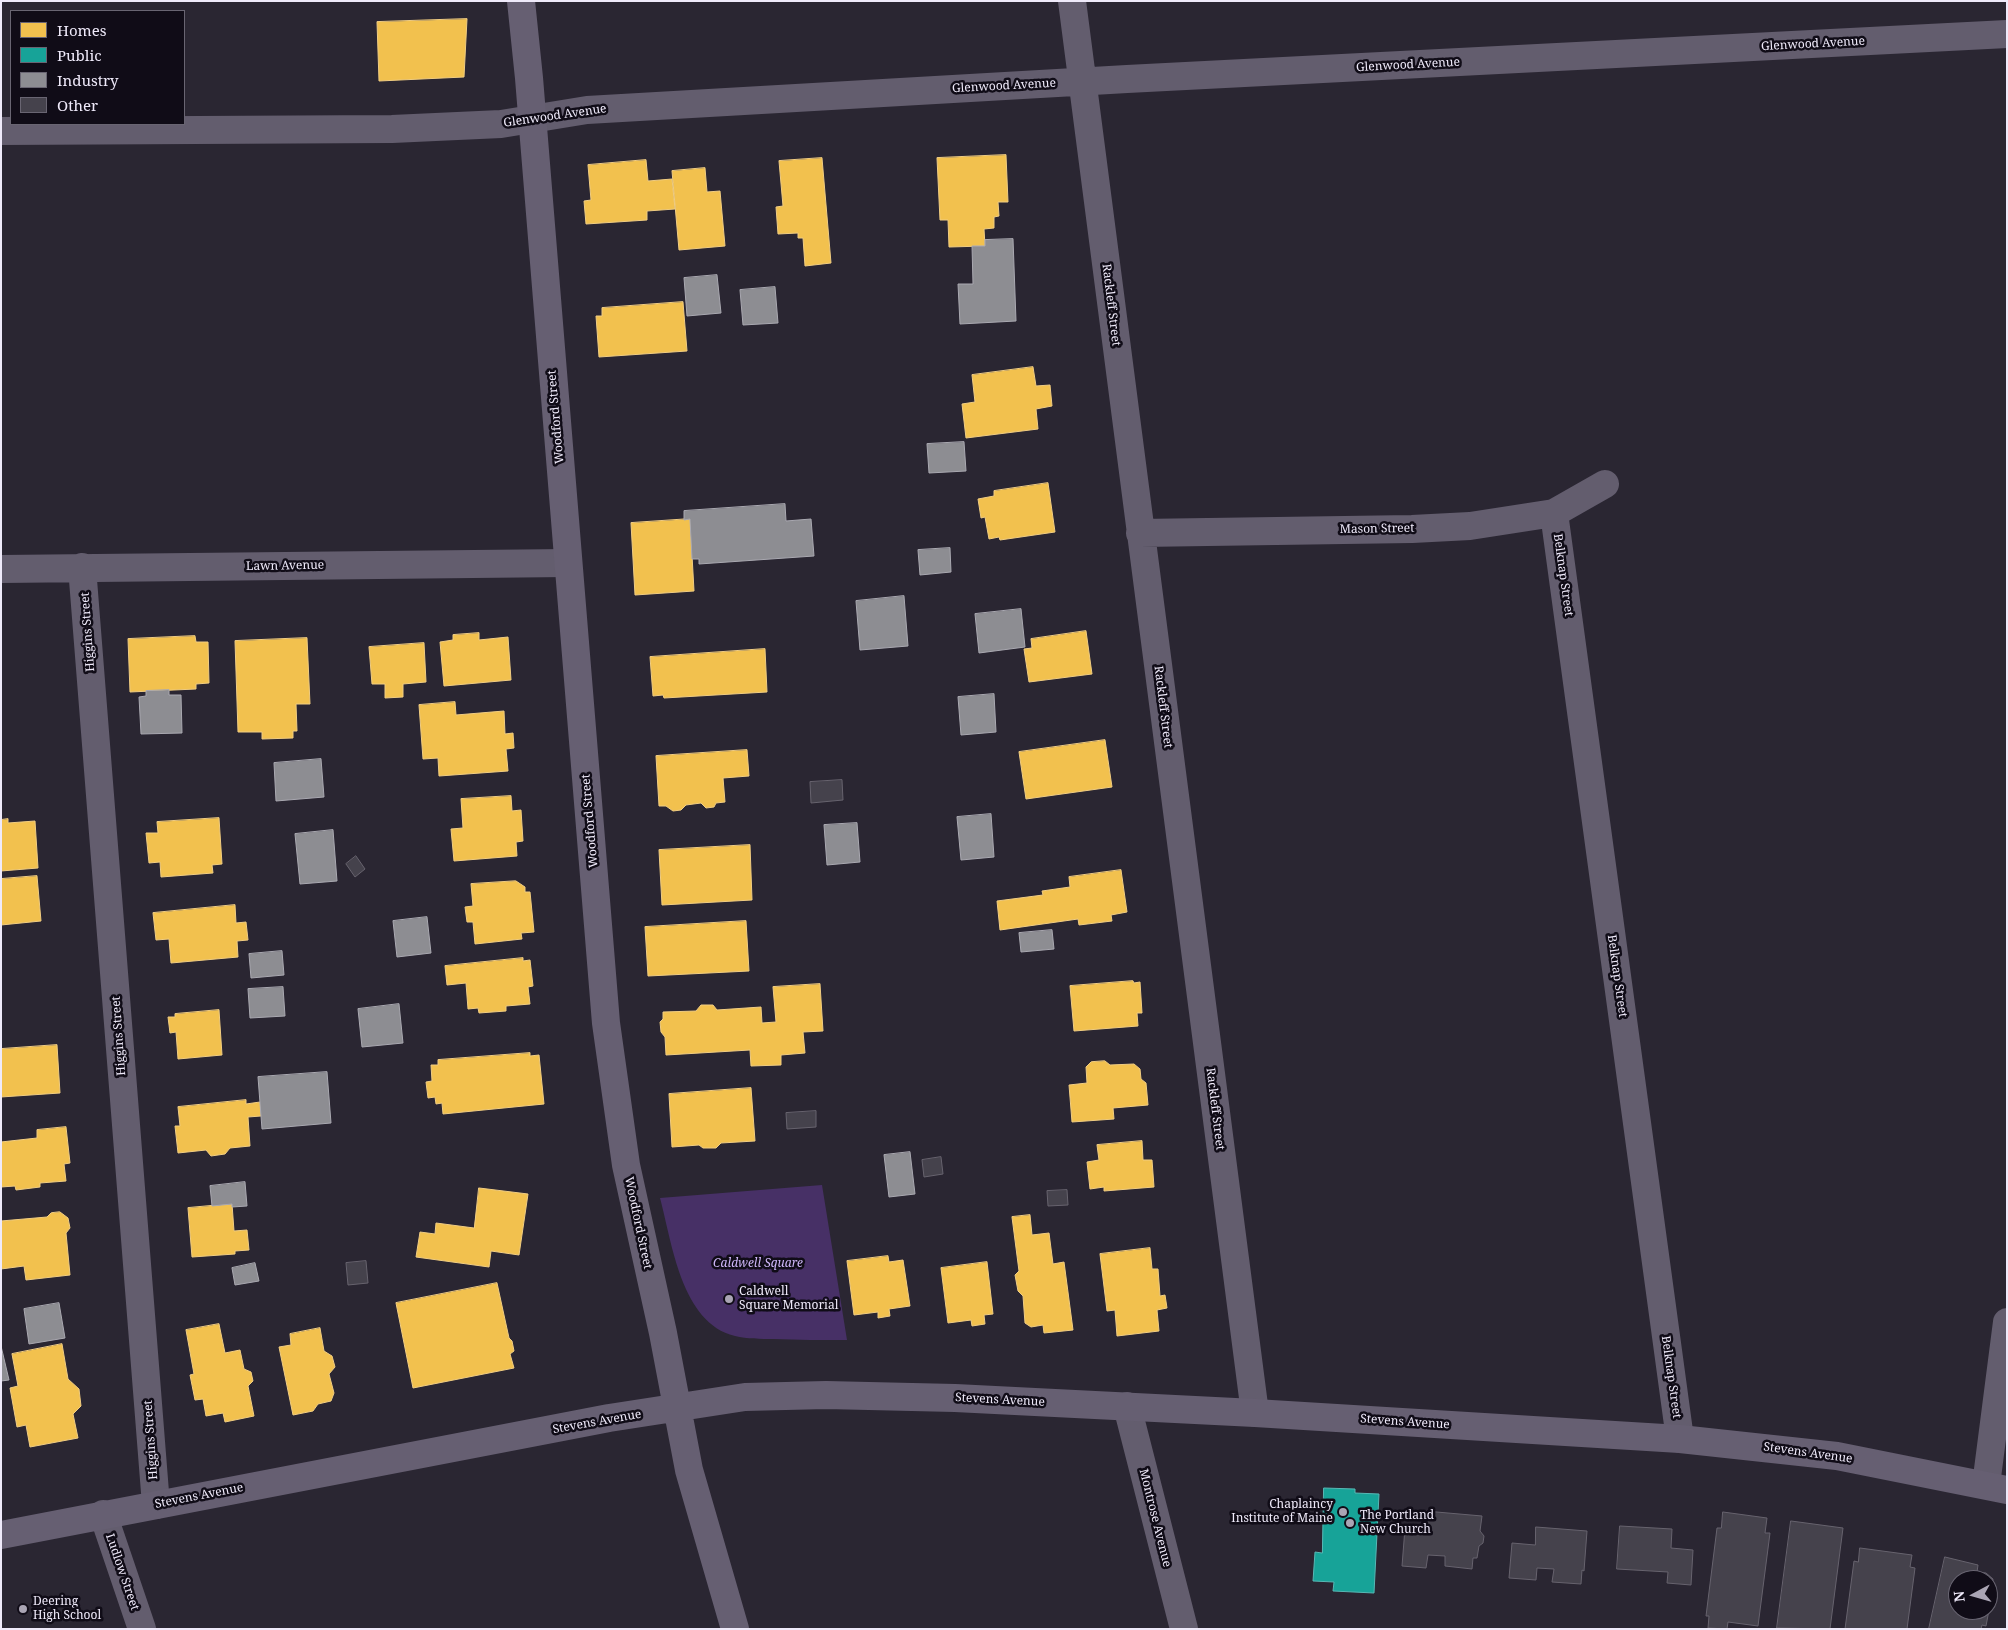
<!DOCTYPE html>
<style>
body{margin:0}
#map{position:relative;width:2008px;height:1630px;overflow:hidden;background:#2a2632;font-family:"Noto Serif",serif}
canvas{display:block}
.frame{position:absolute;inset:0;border:2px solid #efeafa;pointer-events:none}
.legend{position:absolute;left:10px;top:10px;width:175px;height:115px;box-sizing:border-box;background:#100c17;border:1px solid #696572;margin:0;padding:6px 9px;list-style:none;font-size:15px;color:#efeafa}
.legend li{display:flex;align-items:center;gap:10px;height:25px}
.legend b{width:25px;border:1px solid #696572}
.north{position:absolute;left:1948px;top:1570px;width:50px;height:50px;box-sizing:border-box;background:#100c17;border:1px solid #696572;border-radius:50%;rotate:264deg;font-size:14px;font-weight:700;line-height:20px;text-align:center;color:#efeafa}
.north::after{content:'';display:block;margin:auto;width:18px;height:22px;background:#aaa5b4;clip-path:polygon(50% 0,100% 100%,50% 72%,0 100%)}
</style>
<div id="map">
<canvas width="2008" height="1630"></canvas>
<div class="frame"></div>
<ul class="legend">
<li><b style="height:14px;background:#f2c14e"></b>Homes</li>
<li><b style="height:14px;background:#17a398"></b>Public</li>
<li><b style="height:14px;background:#8d8d92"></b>Industry</li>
<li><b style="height:14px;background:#45424c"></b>Other</li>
</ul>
<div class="north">N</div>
</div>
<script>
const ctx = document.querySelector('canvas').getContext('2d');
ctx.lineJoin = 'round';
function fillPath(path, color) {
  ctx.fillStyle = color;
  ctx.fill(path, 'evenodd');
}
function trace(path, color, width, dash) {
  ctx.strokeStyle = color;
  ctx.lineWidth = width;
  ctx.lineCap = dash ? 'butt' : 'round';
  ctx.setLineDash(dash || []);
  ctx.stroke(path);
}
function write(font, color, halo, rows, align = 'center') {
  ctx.font = font + ' "Noto Serif",serif';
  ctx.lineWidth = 5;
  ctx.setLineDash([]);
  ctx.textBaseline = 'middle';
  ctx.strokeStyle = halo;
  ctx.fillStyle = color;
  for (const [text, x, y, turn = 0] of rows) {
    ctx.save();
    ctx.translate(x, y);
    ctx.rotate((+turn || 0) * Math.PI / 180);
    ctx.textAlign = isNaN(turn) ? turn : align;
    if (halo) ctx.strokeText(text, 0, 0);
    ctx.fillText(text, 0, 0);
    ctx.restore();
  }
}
const green = new Path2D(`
 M 822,1185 L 847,1340 C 822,1340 798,1340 773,1339 C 761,1339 747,1339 735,1336 C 681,1323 672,1242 660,1198 Z`);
const homes = new Path2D(`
 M 467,19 L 464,77 L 379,81 L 377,22 Z
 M 1006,155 L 1008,202 L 998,202 L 999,216 L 994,217 L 994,228 L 984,229 L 985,246 L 949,247 L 948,220 L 940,220 L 937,158 Z
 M 822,158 L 831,263 L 805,266 L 803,238 L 798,238 L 798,233 L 778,234 L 776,207 L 783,206 L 779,161 Z
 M 646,160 L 648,181 L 672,179 L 675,209 L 647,211 L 647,220 L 586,224 L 584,201 L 591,200 L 588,165 Z
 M 705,168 L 707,192 L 720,191 L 725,246 L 679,250 L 672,171 Z
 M 683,302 L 687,351 L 599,357 L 596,316 L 602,316 L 602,308 Z
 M 1033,367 L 1036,386 L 1050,385 L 1052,406 L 1036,409 L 1038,429 L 966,438 L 962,404 L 975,402 L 972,375 Z
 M 1048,483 L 1055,532 L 1000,540 L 999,537 L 989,539 L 985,517 L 981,518 L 978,499 L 994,496 L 994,491 Z
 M 690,519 L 694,591 L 635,595 L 631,523 Z
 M 1086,631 L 1092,674 L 1029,682 L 1024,649 L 1032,648 L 1031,639 Z
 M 479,633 L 479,640 L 508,637 L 511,680 L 444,686 L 440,642 L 453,640 L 453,635 Z
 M 195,636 L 196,642 L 208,642 L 209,683 L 196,684 L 196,689 L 130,692 L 128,639 Z
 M 307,638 L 310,704 L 296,704 L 297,731 L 293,731 L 293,738 L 262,739 L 262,732 L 238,732 L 235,641 Z
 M 424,643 L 426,682 L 403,684 L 403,697 L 385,698 L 385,684 L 372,684 L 369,647 Z
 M 765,649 L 767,692 L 664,698 L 663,695 L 653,696 L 650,657 Z
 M 455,702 L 456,715 L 504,711 L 505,734 L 513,733 L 514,748 L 506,749 L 508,771 L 439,776 L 438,758 L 423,759 L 419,705 Z
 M 1105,740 L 1112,787 L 1026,799 L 1019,752 Z
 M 747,750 L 749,776 L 723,778 L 725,802 L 716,803 L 714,807 L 706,808 L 701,803 L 686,805 L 681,810 L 673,811 L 666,806 L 659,806 L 656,756 Z
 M 511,796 L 512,811 L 521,810 L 523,841 L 516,842 L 517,856 L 454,861 L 451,829 L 463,828 L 461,799 Z
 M 219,818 L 222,864 L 212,865 L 213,873 L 161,877 L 160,862 L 149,863 L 146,833 L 158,833 L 157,822 Z
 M 8,819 L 8,823 L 35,821 L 38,868 L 1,871 L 1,820 Z
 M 750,845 L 752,900 L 662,905 L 659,850 Z
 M 1121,870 L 1127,912 L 1111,915 L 1112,921 L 1079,925 L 1078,919 L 1000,930 L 997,901 L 1043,895 L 1042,891 L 1070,887 L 1069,877 Z
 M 37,876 L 41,921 L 1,925 L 1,879 Z
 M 516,881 L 525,887 L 525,892 L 530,892 L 534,932 L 521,933 L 522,939 L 475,944 L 473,922 L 467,922 L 465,907 L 473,906 L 471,884 Z
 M 235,905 L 236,923 L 246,922 L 248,940 L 237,941 L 238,957 L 171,963 L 169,939 L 156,940 L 153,913 Z
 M 746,921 L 749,971 L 648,976 L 645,927 Z
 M 523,958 L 523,961 L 530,960 L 533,986 L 528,987 L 530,1004 L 506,1006 L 506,1011 L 479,1013 L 478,1008 L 468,1009 L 466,983 L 447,985 L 445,966 Z
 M 1133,981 L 1134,983 L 1140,982 L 1142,1013 L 1137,1013 L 1138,1026 L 1074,1031 L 1070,986 Z
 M 820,984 L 823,1031 L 803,1032 L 805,1053 L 781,1055 L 781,1065 L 751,1066 L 750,1050 L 666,1055 L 665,1037 L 661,1032 L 660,1022 L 663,1019 L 663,1012 L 696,1011 L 701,1005 L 713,1005 L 717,1010 L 761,1007 L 762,1023 L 776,1022 L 773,987 Z
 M 219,1010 L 222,1055 L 178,1059 L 176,1032 L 170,1033 L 168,1017 L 175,1017 L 175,1014 Z
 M 57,1045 L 60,1093 L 1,1097 L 1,1049 Z
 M 530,1053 L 530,1056 L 539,1055 L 544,1104 L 443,1114 L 442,1103 L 436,1104 L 435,1097 L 428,1098 L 426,1082 L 432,1081 L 431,1065 L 438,1065 L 438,1060 Z
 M 1105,1061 L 1110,1065 L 1134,1064 L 1140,1069 L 1141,1079 L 1146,1083 L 1148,1105 L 1113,1108 L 1114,1119 L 1072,1122 L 1069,1085 L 1087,1083 L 1086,1067 L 1091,1062 Z
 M 751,1088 L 755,1141 L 721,1143 L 716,1148 L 703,1148 L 699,1145 L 672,1147 L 669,1094 Z
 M 246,1100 L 246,1104 L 260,1102 L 261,1116 L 248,1117 L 250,1146 L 230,1148 L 225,1154 L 211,1156 L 206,1150 L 178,1153 L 175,1126 L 180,1126 L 178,1107 Z
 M 66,1127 L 70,1163 L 64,1164 L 66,1181 L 40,1183 L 40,1187 L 16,1190 L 15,1186 L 1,1187 L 1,1142 L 37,1138 L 37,1130 Z
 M 1142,1141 L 1143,1160 L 1152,1160 L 1154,1187 L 1104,1191 L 1104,1187 L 1090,1189 L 1087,1162 L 1099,1160 L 1097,1145 Z
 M 479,1188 L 528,1194 L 519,1255 L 491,1251 L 489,1267 L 416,1257 L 420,1232 L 435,1234 L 436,1223 L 474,1228 Z
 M 232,1204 L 234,1231 L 247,1230 L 249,1250 L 235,1251 L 235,1254 L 192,1257 L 188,1208 Z
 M 60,1212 L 68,1218 L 70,1228 L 66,1233 L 70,1275 L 26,1280 L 24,1266 L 1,1269 L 1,1221 L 47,1217 L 51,1213 Z
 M 1030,1215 L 1032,1235 L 1049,1233 L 1053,1264 L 1064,1262 L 1073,1330 L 1044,1333 L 1043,1325 L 1031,1327 L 1025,1323 L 1023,1296 L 1018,1291 L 1015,1275 L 1019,1271 L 1012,1217 Z
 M 1150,1248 L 1152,1269 L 1158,1269 L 1160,1296 L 1165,1295 L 1167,1308 L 1157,1310 L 1159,1331 L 1117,1336 L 1115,1310 L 1107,1311 L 1100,1254 Z
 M 888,1256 L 889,1262 L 903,1260 L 910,1306 L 889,1309 L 890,1316 L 878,1318 L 878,1312 L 854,1315 L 847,1261 Z
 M 987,1262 L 993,1314 L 984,1315 L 985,1324 L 972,1326 L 971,1320 L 948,1323 L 941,1268 Z
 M 497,1283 L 509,1338 L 512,1341 L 514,1351 L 510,1354 L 514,1368 L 413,1388 L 396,1303 Z
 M 219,1324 L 225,1353 L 240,1350 L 244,1369 L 251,1372 L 253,1381 L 248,1386 L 254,1416 L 225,1422 L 223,1413 L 206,1416 L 203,1399 L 195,1400 L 190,1375 L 194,1374 L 186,1330 Z
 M 320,1328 L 324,1351 L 332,1356 L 335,1367 L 329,1374 L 334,1393 L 331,1401 L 318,1404 L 313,1411 L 293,1415 L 279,1347 L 291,1345 L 290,1334 Z
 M 62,1344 L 68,1379 L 79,1389 L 81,1406 L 73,1414 L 78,1438 L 30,1447 L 26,1425 L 17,1427 L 10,1388 L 18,1386 L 12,1354 Z`);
const public = new Path2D(`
 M 1324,1488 L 1355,1489 L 1355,1493 L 1379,1494 L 1374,1593 L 1333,1591 L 1334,1582 L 1313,1581 L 1315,1552 L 1322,1553 Z`);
const industry = new Path2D(`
 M 1013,239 L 1016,321 L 960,324 L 958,284 L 973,284 L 972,246 L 985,246 L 985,240 Z
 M 717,275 L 721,313 L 687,316 L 684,278 Z
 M 775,287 L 778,323 L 743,325 L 740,290 Z
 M 964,442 L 966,471 L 929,473 L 927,444 Z
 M 785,504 L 786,521 L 811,519 L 814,556 L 699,564 L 699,559 L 692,559 L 690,519 L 684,520 L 684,511 Z
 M 950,548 L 951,572 L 920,575 L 918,550 Z
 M 904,596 L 908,646 L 860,650 L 856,601 Z
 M 1021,609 L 1025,647 L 979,653 L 975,614 Z
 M 169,690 L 169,695 L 181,695 L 182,733 L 141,734 L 139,697 L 146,696 L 146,691 Z
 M 994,694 L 996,732 L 961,735 L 958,697 Z
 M 321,759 L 324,797 L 276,801 L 274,763 Z
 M 991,814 L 994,857 L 961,860 L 957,817 Z
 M 857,823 L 860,862 L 827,865 L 824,825 Z
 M 333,830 L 337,881 L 300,884 L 295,834 Z
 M 427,917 L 431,953 L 397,957 L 393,921 Z
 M 1052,930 L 1054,949 L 1021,952 L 1019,933 Z
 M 282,951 L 284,975 L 251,978 L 249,954 Z
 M 283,987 L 285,1016 L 250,1018 L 248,989 Z
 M 399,1004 L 403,1043 L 362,1047 L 358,1009 Z
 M 327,1072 L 331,1123 L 262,1129 L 258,1077 Z
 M 910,1152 L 915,1194 L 889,1197 L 884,1155 Z
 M 245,1182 L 247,1206 L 232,1207 L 232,1204 L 212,1206 L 210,1186 Z
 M 255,1263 L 259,1281 L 235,1285 L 232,1268 Z
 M 59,1303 L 65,1338 L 29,1344 L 24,1309 Z
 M 1,1346 L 9,1380 L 1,1381 Z`);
const building = new Path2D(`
 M 842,780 L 843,800 L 811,803 L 810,782 Z
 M 356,856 L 365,869 L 355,877 L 346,864 Z
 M 816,1111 L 816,1127 L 787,1129 L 786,1113 Z
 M 941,1157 L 943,1174 L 924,1177 L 922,1160 Z
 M 1067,1190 L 1068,1205 L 1048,1206 L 1047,1191 Z
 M 366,1261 L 368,1283 L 348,1285 L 346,1263 Z
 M 1425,1511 L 1482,1516 L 1480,1531 L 1484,1536 L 1483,1543 L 1479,1546 L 1477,1558 L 1473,1558 L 1472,1569 L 1445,1566 L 1445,1556 L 1428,1555 L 1426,1568 L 1402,1566 L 1405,1528 L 1423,1530 Z
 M 1723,1512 L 1767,1518 L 1765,1533 L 1770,1533 L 1758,1626 L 1728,1622 L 1727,1629 L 1708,1628 L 1709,1616 L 1706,1616 L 1717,1528 L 1721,1528 Z
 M 1791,1521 L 1843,1528 L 1830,1629 L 1777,1628 Z
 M 1620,1526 L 1672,1529 L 1671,1548 L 1693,1550 L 1691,1585 L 1667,1583 L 1668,1572 L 1617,1569 Z
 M 1536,1527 L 1587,1531 L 1584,1571 L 1582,1570 L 1581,1584 L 1552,1582 L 1554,1569 L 1537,1568 L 1536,1580 L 1509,1578 L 1512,1543 L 1535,1545 Z
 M 1860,1548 L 1912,1555 L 1910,1567 L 1915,1568 L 1907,1629 L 1845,1629 L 1854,1561 L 1858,1562 Z
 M 1945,1557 L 1978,1565 L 1977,1572 L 1986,1573 L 1993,1579 L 1992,1590 L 1988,1590 L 1988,1580 L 1958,1580 L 1958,1610 L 1988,1610 L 1988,1608 L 1989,1610 L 1986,1626 L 1982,1625 L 1981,1629 L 1929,1629 Z`);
const street = new Path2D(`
 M 1072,1 L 1255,1413
 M 1,131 L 392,129 L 501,124 L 587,110 L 1127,79 L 2007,34
 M 1554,513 L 1680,1439
 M 1140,533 L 1412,529 L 1470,526 L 1554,513 L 1605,484
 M 82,567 L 156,1505
 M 1,569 L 568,563
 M 1127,1406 L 1184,1629
 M 1986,1485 L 2007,1322
 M 103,1514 L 142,1629`);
const secondary = new Path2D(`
 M 521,1 L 529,78 L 606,1023 L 626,1165 L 663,1333 L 689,1470 L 735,1629
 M 1,1535 L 609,1418 L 745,1397 L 826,1395 L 955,1398 L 1255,1413 L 1680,1439 L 1837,1456 L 2007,1490`);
const markers = [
 [729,1299,5,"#aaa5b4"],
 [1343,1512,5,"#aaa5b4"],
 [1350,1523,5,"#aaa5b4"],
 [23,1609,5,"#aaa5b4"]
];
const streetNames = [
 ["Glenwood Avenue",1813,44,-3],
 ["Glenwood Avenue",1408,65,-3],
 ["Glenwood Avenue",1004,86,-3],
 ["Glenwood Avenue",555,116,-8],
 ["Rackleff Street",1111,305,83],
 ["Woodford Street",556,417,-95],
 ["Mason Street",1377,529,-1],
 ["Lawn Avenue",285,566,-1],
 ["Belknap Street",1563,575,82],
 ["Higgins Street",88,632,-94],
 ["Rackleff Street",1163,707,83],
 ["Woodford Street",590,821,-95],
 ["Belknap Street",1617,976,82],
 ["Higgins Street",119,1036,-94],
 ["Rackleff Street",1215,1109,83],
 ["Woodford Street",638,1223,78],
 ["Belknap Street",1671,1377,82],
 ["Stevens Avenue",1000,1400,3],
 ["Stevens Avenue",597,1422,-10],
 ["Stevens Avenue",1405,1422,4],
 ["Higgins Street",151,1440,-94],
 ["Stevens Avenue",1808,1453,8],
 ["Stevens Avenue",199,1496,-11],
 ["Montrose Avenue",1155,1518,76],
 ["Ludlow Street",122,1572,71]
];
const parkNames = [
 ["Caldwell Square",758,1264]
];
const poiNames = [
 ["Caldwell",739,1292],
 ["Square Memorial",739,1306],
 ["Chaplaincy",1333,1505,"right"],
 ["Institute of Maine",1333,1519,"right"],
 ["The Portland",1360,1516],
 ["New Church",1360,1530],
 ["Deering",33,1602],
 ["High School",33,1616]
];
fillPath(green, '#473066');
fillPath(homes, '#f2c14e');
trace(homes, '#f1cd82', 1);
fillPath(public, '#17a398');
trace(public, '#58b8b5', 1);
fillPath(industry, '#8d8d92');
trace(industry, '#aaa9b1', 1);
fillPath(building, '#45424c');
trace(building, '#67636e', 1);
trace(street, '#635d6e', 28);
trace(secondary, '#665f72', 28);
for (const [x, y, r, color] of markers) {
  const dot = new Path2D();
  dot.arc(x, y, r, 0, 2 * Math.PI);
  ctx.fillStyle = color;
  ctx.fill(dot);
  trace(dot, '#100c17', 2);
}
write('12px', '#efeafa', '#100c17', streetNames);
write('italic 12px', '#cfb7f9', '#100c17', parkNames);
write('12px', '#efeafa', '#100c17', poiNames, 'left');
</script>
